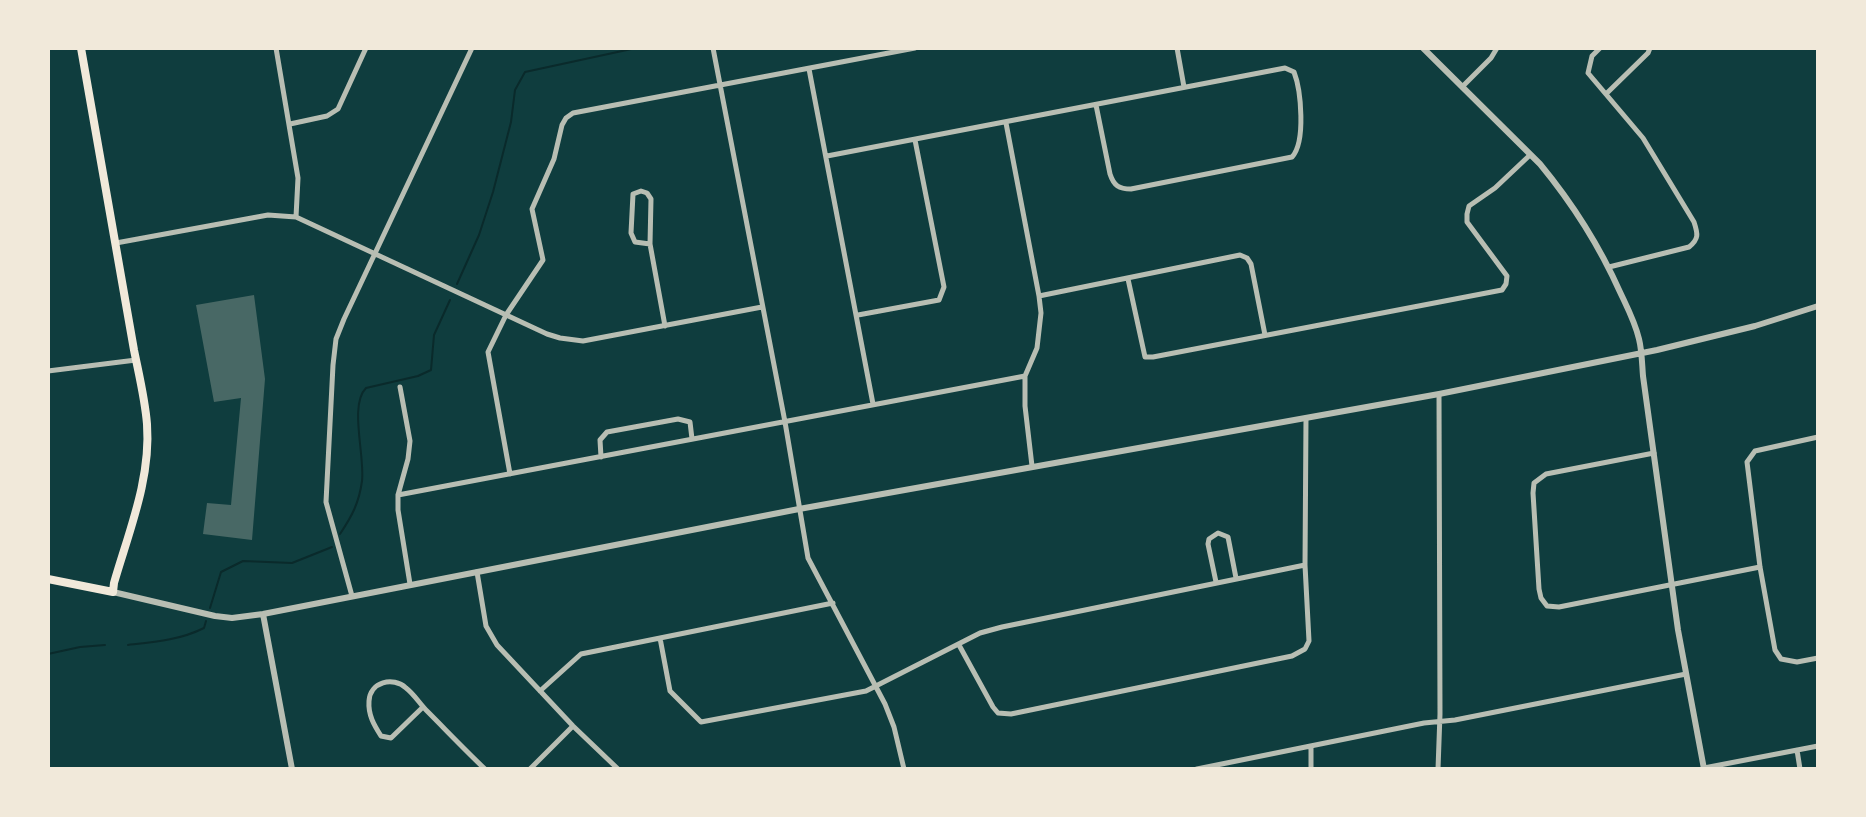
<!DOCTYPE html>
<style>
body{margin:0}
#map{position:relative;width:1866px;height:817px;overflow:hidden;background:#0f3d3e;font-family:Merriweather,serif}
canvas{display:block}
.frame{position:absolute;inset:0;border:50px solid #f1e9da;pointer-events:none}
</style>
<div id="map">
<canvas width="1866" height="817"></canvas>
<div class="frame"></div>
</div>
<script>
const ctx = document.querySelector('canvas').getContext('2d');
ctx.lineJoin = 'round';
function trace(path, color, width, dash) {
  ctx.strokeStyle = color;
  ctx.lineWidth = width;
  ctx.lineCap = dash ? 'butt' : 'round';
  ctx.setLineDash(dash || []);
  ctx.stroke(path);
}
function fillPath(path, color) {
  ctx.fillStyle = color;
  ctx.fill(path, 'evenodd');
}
const stream = new Path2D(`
 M 457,284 L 479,235 L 493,192 L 511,122 L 515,90 L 525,72 L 636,48
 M 340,534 C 352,516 359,503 362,481 C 365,455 349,405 366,388 L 418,376 L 431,370 L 434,335 L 450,300
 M 210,608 L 221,572 L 243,561 L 292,563 L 332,547
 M 128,645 C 155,642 180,640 204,628 L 206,621
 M 48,654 L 80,647 L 105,645`);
const building = new Path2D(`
 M 254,295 L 265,379 L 252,540 L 203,534 L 207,503 L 231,505 L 241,398 L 214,402 L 196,305 Z`);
const minor = new Path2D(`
 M 276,48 L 298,178 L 296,217
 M 713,48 L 785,422 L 808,558 L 885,704 L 894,727 L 904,769
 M 1177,48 L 1184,87
 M 1600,48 L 1592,56 L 1588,73 L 1643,138 L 1694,222 C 1698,234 1699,239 1689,247 L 1609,267
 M 809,69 L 873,404
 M 1462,87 L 1491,58 L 1497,48
 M 1607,93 L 1648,53 L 1650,48
 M 1006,123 L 1039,296 L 1041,313 L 1037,348 L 1025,376 L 1025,406 L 1032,466
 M 290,124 L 327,116 L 338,109 L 366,48
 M 827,156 C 980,127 1132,97 1285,68 L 1294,72 C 1301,90 1306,142 1292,157 L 1131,189 C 1119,189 1114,186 1110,174 L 1096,105
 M 116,243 L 268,215 L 296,217 L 547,334 L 560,338 L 583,341 L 762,307
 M 650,244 L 635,242 L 631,233 L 633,194 L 641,191 L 647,193 L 651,199 L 650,244 L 665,326
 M 1128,279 L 1145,357 L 1153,357 L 1502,290 L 1506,284 L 1507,276 L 1467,222 L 1467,214 L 1469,206 L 1495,188 L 1530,155
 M 1039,296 L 1240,255 L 1247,258 L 1251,264 L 1265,335
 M 858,315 L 939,300 L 944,287 L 915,140
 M 48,371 L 136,360
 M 400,387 L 410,441 L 408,459 L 398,495 L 398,510 L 410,584
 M 1818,437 L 1755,451 L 1747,462 L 1760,567 L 1775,650 L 1781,659 L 1797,662 L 1818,658
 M 1654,453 L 1546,474 L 1534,483 L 1533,493 L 1539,589 L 1541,598 L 1547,606 L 1559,607 L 1760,567
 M 601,457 L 600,440 L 607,432 L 678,419 L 690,422 L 692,439
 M 510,474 L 488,352 L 506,315 L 543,260 L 532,209 L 554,159 L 562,125 L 566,118 L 573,113 L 915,48
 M 398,495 L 1025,376
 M 477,572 L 486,626 L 497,645 L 573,726 L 618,769
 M 1216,582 L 1208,544 L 1209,539 L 1218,533 L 1228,537 L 1236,578
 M 352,596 L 326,502 L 333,365 L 336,339 L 344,319 L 472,48
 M 660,638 L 670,691 L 701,722 L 866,691 L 980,633 L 1002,627 L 1305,565
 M 959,645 L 993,707 L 998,713 L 1011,714 L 1292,656 L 1305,649 L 1309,641 L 1305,565 L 1306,418
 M 540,691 L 581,654 L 833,603
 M 423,707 L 391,738 L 381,736 C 374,725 368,715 369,701 C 370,682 393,676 406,688 C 414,694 420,704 427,711 C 446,730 465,750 485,769
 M 1797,750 L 1800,769
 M 1704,768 L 1818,746
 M 530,769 L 573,726
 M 1197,769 L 1424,723 L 1455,720 L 1686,674
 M 1311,769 L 1311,746
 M 1438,769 L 1440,714 L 1439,394`);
const tertiary = new Path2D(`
 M 1423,48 L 1540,164 C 1573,204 1599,245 1620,292 C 1627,307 1635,322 1639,339 C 1642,351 1642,364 1643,376 L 1678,630 L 1704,769
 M 113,592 L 215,616 L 232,618 L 263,614 L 799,509 L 1439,394 L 1657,350 L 1755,326 L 1818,306
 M 263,614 L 292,769`);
const primary = new Path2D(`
 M 48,579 L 113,592 L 114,583 C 129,531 151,479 147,424 C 145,399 139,375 134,350 L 81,48`);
trace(stream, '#0a2a2b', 2);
fillPath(building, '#486865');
trace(minor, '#b8beb3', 5);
trace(tertiary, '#b8beb3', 6);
trace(primary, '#f1e9da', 8);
</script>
